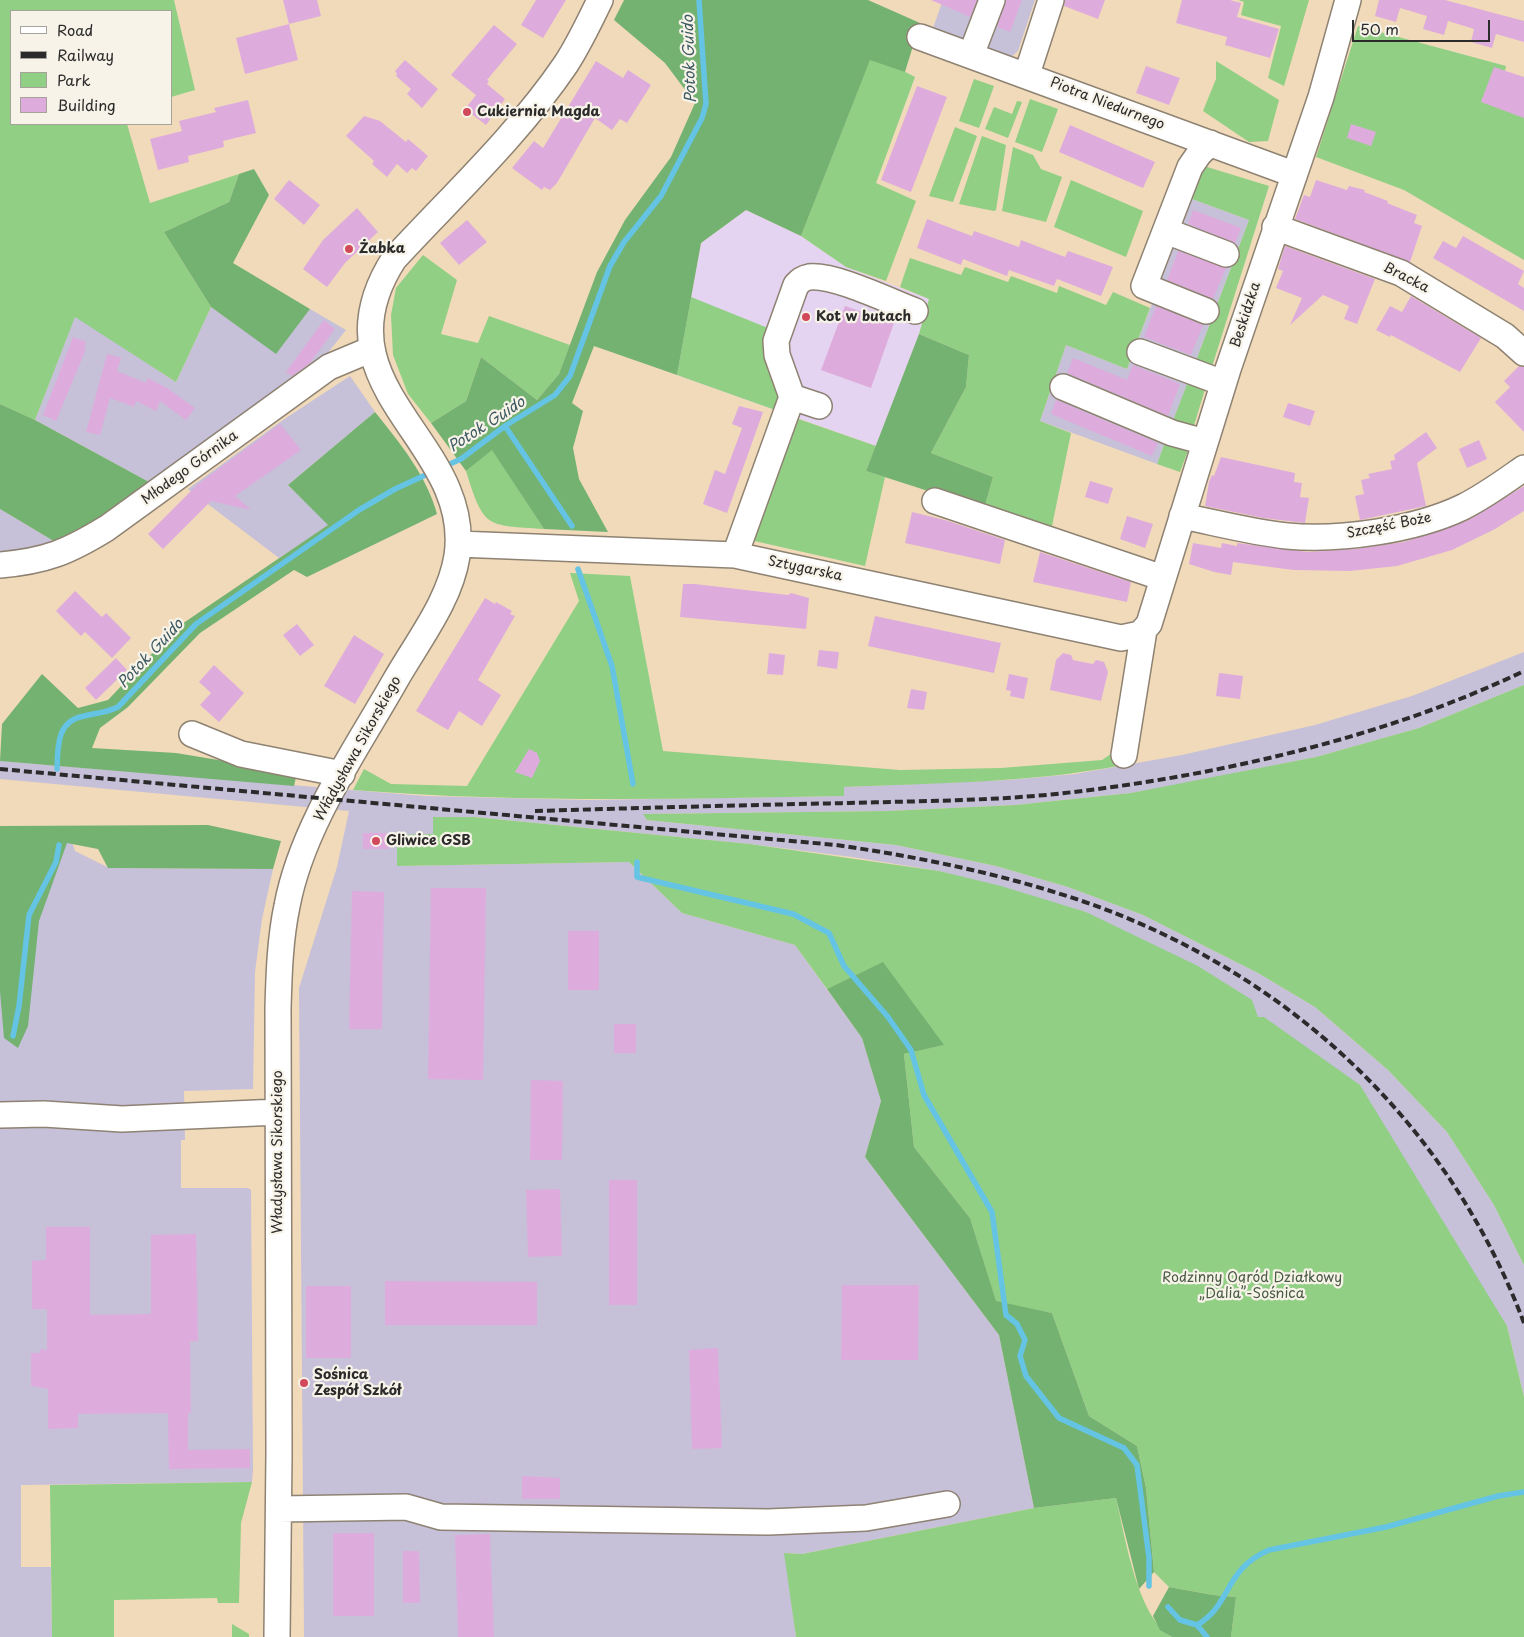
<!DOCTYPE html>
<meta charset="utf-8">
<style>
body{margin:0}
#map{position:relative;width:1524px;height:1637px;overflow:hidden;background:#f1daba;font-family:"Playpen Sans",sans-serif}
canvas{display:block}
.legend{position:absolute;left:10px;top:10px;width:162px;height:115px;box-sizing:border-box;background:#f7f3e8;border:1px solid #a5a39c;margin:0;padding:6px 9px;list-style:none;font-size:15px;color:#2b2b2b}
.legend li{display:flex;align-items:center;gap:10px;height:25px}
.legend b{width:25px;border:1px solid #a5a39c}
.scale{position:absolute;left:1352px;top:20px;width:138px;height:22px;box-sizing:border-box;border:2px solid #2b2b2b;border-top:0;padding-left:6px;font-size:15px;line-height:18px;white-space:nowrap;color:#2b2b2b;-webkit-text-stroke:4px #f7f3e8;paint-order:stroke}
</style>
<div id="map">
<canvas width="1524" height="1637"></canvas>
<ul class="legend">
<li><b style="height:6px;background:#fff"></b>Road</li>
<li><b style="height:6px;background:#2b2b2b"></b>Railway</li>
<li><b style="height:14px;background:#91cf85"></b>Park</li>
<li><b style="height:14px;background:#deacdc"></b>Building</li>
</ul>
<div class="scale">50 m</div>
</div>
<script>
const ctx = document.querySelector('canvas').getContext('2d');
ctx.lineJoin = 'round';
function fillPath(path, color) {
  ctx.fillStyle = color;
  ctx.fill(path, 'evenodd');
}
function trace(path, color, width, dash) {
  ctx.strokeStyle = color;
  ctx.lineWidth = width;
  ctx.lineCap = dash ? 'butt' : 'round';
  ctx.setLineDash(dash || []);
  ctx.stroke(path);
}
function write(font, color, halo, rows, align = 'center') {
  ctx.font = font + ' "Playpen Sans",sans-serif';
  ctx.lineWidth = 4.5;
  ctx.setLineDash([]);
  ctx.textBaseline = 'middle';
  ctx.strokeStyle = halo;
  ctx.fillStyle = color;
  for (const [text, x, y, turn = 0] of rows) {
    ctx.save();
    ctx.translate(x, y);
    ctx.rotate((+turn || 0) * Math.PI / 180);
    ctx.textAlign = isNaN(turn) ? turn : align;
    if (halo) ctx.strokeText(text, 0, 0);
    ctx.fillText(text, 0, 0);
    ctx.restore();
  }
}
const built = new Path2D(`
 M 746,210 L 801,236 L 846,267 L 929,299 L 919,334 L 876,446 L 677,375 L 701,243 Z`);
const industrial = new Path2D(`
 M 943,0 L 1035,0 L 1018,51 L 1011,57 L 933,28 Z
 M 1192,199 L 1249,220 L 1157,464 L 1040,421 L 1066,345 L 1127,369 Z
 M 211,307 L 276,353 L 310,309 L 346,330 L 323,359 L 149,482 L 35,420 L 75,316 L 176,382 Z
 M 350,376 L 375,412 L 288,485 L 329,525 L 279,558 L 188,489 L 283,420 Z
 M 0,509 L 57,543 L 0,555 Z
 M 1524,652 L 1524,685 L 1419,728 L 1316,757 L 1178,785 L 1131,793 L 1015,805 L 888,811 L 644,814 L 647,820 L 896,845 L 996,866 L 1068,887 L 1143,915 L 1258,973 L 1315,1007 L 1388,1070 L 1447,1132 L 1494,1205 L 1524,1265 L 1524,1397 L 1507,1326 L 1258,1017 L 1086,912 L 939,871 L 852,857 L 750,844 L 474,817 L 433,818 L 434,834 L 397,866 L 629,862 L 682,913 L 795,945 L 862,1038 L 881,1101 L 865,1157 L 999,1335 L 1034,1508 L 802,1554 L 785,1553 L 796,1637 L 304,1637 L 299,988 L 337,867 L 349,811 L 0,779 L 0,761 L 425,796 L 588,800 L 844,796 L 844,787 L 1008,780 L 1075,774 L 1182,755 L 1315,725 L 1412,696 Z
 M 48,838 L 72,842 L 75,851 L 109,868 L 273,869 L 262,919 L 255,972 L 253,1089 L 184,1091 L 185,1140 L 181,1140 L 181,1188 L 248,1188 L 251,1190 L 253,1471 L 252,1482 L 21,1485 L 21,1567 L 51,1567 L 52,1637 L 0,1637 L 0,853 Z`);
const green = new Path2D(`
 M 0,0 L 174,0 L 195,90 L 171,97 L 171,11 L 11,11 L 11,124 L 127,124 L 150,203 L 239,174 L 229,202 L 164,232 L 211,307 L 176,382 L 75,317 L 35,420 L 0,404 Z
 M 1238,0 L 1309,0 L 1284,86 L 1268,78 L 1281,26 L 1241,15 L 1244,2 Z
 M 1358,26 L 1506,66 L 1501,90 L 1524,97 L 1524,260 L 1404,190 L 1316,157 Z
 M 870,59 L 896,67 L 915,77 L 876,183 L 916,201 L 886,281 L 846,267 L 801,236 Z
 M 1216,61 L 1279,100 L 1268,141 L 1249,142 L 1203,111 L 1216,79 Z
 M 974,79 L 994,86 L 979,128 L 959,121 Z
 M 1030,99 L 1058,109 L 1042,152 L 1015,142 Z
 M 1017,101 L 1022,102 L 1008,138 L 985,129 L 994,107 L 1012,114 Z
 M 955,127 L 977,136 L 953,202 L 929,196 Z
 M 982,136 L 1006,145 L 996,210 L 994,211 L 959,204 Z
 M 1013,147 L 1033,155 L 1041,169 L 1062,177 L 1046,222 L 1002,211 Z
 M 1204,166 L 1269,186 L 1210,373 L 1194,366 L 1249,220 L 1192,199 Z
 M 1071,180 L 1143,211 L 1126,257 L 1054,227 Z
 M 423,255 L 457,280 L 441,334 L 478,343 L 489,316 L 570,345 L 559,374 L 537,400 L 481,357 L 466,401 L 431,423 L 408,394 L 393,355 L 391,315 L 396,288 Z
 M 910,258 L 961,275 L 965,267 L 1008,282 L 1011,276 L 1057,293 L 1059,286 L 1106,305 L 1113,292 L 1150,308 L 1127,369 L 1066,345 L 1040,421 L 1071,433 L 1051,531 L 984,509 L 993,477 L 931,453 L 966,387 L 969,355 L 919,334 L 929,299 L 900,287 Z
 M 691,297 L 773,330 L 783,399 L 778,411 L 677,375 Z
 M 1189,379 L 1206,386 L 1192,432 L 1171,426 Z
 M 793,417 L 876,446 L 866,471 L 885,477 L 865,566 L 750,540 Z
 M 1167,437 L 1190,445 L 1180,472 L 1157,464 Z
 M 492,449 L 544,529 C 486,525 484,529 466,471 Z
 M 570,573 L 630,576 L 663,751 L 900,770 L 1001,768 L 1102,760 L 1121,747 L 1118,766 C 1028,783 936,783 844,787 L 844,796 C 680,799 517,803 353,790 L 364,769 L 391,784 L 467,786 L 579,601 Z
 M 1524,685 L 1524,1265 L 1494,1205 L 1447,1132 L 1388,1070 L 1315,1007 L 1258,973 L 1143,915 L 1068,887 L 996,866 L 896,845 L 647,820 L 643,814 L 888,811 L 1015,805 L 1131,793 L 1316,757 L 1419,728 Z
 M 433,817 L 474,817 L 750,844 L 939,871 L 1001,886 L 1086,912 L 1198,966 L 1252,1000 L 1258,1017 L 1264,1017 L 1360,1085 L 1507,1326 L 1524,1397 L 1524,1637 L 1231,1637 L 1236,1597 L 1213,1595 L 1169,1587 L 1154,1572 L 1146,1488 L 1137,1446 L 1089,1416 L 1052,1313 L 996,1302 L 970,1218 L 914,1147 L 904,1054 L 943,1045 L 883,963 L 827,989 L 795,945 L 682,913 L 629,862 L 397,866 L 397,835 L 433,834 Z
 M 252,1482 L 241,1523 L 239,1603 L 218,1603 L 217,1598 L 114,1600 L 114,1637 L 52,1637 L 50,1485 Z
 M 1116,1498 C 1125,1536 1137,1617 1172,1637 L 796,1637 L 784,1553 L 802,1554 L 1034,1508 Z
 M 232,1624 L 249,1634 L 249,1637 L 232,1637 Z`);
const forest = new Path2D(`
 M 624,0 L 868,0 L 920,23 L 905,72 L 870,60 L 801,236 L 746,210 L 701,243 L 677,375 L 594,346 L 572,403 L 583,411 L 573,448 L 579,479 L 608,532 L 544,529 L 492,450 L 466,471 L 431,423 L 466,401 L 481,357 L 537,400 L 559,374 L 597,272 L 625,220 L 671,157 L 695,103 L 665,63 L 614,20 Z
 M 254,169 L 269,195 L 233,263 L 310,309 L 276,354 L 211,307 L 164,232 L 229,202 L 239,174 Z
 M 919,334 L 969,355 L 966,387 L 931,453 L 993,477 L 984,509 L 866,471 Z
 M 0,404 L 35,420 L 149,482 L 94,526 L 57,543 L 0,509 Z
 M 375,412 C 400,443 427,476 437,514 L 307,577 L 294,570 L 200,633 L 128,707 L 100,728 L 92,748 L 176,753 L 297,773 L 294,786 L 0,761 L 2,724 L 42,674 L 78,708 L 108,700 L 176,628 L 328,525 L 288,485 Z
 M 208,825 L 281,841 L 273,869 L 108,868 L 98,849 L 67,843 L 39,921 L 28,1026 L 18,1048 L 4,1038 L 0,991 L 0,826 Z
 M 883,962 L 944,1045 L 904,1054 L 914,1147 L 970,1218 L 996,1301 L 1052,1313 L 1089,1416 L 1137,1446 L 1146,1488 L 1154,1572 L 1139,1589 L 1116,1498 L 1034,1508 L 999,1335 L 865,1157 L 881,1101 L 862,1038 L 827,989 Z
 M 1169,1587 L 1213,1595 L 1236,1597 L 1231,1637 L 1172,1637 L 1160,1630 L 1153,1616 Z`);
const stream = new Path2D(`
 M 505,426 L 572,526
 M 443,467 L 461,459 L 505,426 L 555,395 L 570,376 L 610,266 L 624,242 L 661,196 L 702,118 L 706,104 L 699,0
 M 578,569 L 612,666 L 633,784
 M 57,769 C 58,747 56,721 84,716 C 96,713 106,713 118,707 L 196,624 L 359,510 L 395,489 L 432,472
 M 637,862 L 637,877 L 793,914 L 829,933 L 844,966 L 888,1017 L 911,1050 L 924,1095 L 992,1212 L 1006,1315 L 1017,1324 L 1025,1340 L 1020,1356 L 1026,1376 L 1059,1418 L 1124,1448 L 1137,1465 L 1149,1558 L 1149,1586
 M 13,1036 L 19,1006 L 29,915 L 56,862 L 59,845
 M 1168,1607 L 1180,1620 L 1197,1625 L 1207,1637
 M 1197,1625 C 1231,1606 1224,1569 1269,1550 L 1386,1527 L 1498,1496 L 1524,1492`);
const building = new Path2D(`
 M 283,0 L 317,0 L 321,16 L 289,24 Z
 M 536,0 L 566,0 L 543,38 L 521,25 Z
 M 931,0 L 977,0 L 970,17 Z
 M 1006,0 L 1022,0 L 1010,32 L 997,27 Z
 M 1065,0 L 1105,0 L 1098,19 L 1064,6 Z
 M 1182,0 L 1230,0 L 1241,3 L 1237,17 L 1279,29 L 1270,58 L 1225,45 L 1227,37 L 1176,23 Z
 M 1379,0 L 1445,0 L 1524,21 L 1524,42 L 1496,34 L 1492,48 L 1471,42 L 1474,29 L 1448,21 L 1444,35 L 1423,29 L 1427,16 L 1400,8 L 1396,22 L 1375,16 Z
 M 289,24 L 298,60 L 245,74 L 236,38 Z
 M 494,25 L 517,44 L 487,80 L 489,81 L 487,84 L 505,99 L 486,125 L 465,109 L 476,95 L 451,75 Z
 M 405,60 L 438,89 L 422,108 L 407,94 L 411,89 L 396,76 L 397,74 L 395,71 Z
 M 596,61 L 623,78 L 628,70 L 651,85 L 627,123 L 620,119 L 612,130 L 595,118 L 557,183 L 550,190 L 544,187 L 542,190 L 512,168 L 534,141 L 543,148 Z
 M 1146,66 L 1180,78 L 1169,105 L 1136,93 Z
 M 1494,67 L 1524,77 L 1524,118 L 1481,102 Z
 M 917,86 L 947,97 L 911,192 L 881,180 Z
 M 248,100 L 256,133 L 223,141 L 224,147 L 188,156 L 189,162 L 158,170 L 150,139 L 182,131 L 179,121 L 216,112 L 214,108 Z
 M 364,116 L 380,121 L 406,142 L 408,139 L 428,156 L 416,171 L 412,168 L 407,173 L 397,164 L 387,177 L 372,164 L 374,161 L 346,136 Z
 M 1351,124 L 1376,132 L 1371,146 L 1347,138 Z
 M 1070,125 L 1155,162 L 1143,188 L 1059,152 Z
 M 289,180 L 320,205 L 304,225 L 274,199 Z
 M 1316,180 L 1347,190 L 1349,186 L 1365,190 L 1364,192 L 1388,201 L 1387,203 L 1417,215 L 1414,223 L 1422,226 L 1410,262 L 1295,219 L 1304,195 L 1310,197 Z
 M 357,208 L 378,232 L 345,263 L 327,287 L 303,269 L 323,240 Z
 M 1193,210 L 1241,228 L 1235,243 L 1188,224 Z
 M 927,219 L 972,236 L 974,231 L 1019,247 L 1021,240 L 1065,257 L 1068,251 L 1113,267 L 1101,296 L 1057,279 L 1054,286 L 1009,270 L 1007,276 L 963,259 L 961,265 L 917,248 Z
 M 467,220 L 487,242 L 459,265 L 440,243 Z
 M 1463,236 L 1524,271 L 1518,284 L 1524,288 L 1524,311 L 1433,258 L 1443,241 L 1456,248 Z
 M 1285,246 L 1375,279 L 1357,324 L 1344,319 L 1349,306 L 1323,295 L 1290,325 L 1302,298 L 1276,288 L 1283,271 L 1278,269 Z
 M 1178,251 L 1226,268 L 1213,299 L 1167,280 Z
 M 1411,296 L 1481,338 L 1460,372 L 1391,335 L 1390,337 L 1376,330 L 1390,306 L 1402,312 Z
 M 845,306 L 894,323 L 871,388 L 821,370 Z
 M 1156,306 L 1203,325 L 1191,355 L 1144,337 Z
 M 324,320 L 335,329 L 309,364 L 292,376 L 286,372 Z
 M 73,337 L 86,342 L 84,348 L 86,349 L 56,421 L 43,415 Z
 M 107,354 L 121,358 L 117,371 L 146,383 L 148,378 L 167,388 L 195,408 L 186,420 L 160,401 L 156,411 L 136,401 L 134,407 L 110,398 L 100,435 L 86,432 Z
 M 1073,358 L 1127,380 L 1133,365 L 1180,384 L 1168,416 L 1067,373 Z
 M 1519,366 L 1524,367 L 1524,432 L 1495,402 L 1510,387 L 1504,381 Z
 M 1056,400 L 1158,443 L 1152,456 L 1051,414 Z
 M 1288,403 L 1315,411 L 1310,426 L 1283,417 Z
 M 739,406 L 763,412 L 727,513 L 703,504 L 715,470 L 725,474 L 742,428 L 732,424 Z
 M 280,424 L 301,450 L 235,496 L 251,510 L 211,501 L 163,549 L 148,534 L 198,484 Z
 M 1426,432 L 1437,448 L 1417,463 L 1426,506 L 1360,520 L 1355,496 L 1364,494 L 1361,480 L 1370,478 L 1368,474 L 1392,469 L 1390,461 L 1395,460 L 1394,455 Z
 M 1479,440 L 1487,459 L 1467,468 L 1459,449 Z
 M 1221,457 L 1295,473 L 1294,482 L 1302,483 L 1300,497 L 1309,498 L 1305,523 L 1263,518 L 1205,506 L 1209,482 L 1212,475 L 1214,476 Z
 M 1090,481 L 1113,488 L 1108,504 L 1085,497 Z
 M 1524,486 L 1524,511 L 1495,529 L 1452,550 L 1397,566 L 1350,571 L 1293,570 L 1233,562 L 1231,575 L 1214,572 L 1189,564 L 1193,543 L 1221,548 L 1222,543 L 1237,546 L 1237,543 L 1308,552 L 1355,549 L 1404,542 L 1469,520 Z
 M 912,512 L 945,520 L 1005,540 L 1000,564 L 905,543 Z
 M 1127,516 L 1153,524 L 1145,548 L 1120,539 Z
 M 1040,552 L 1131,582 L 1127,602 L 1033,582 Z
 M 683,584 L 695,584 L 788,595 L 791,593 L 809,598 L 806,629 L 680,617 Z
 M 75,591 L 102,617 L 106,613 L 131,638 L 112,658 L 85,632 L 81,636 L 56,611 Z
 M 485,598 L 495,604 L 496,602 L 512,611 L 510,614 L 515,616 L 478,680 L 501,695 L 482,726 L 459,711 L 448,730 L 416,711 Z
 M 875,616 L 1001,643 L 994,673 L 868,646 Z
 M 297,624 L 314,645 L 300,656 L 283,635 Z
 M 354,635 L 384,654 L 355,704 L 324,686 Z
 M 819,650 L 839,652 L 837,669 L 817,666 Z
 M 769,653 L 785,655 L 783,675 L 767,674 Z
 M 1063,653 L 1071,655 L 1073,660 L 1093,664 L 1096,660 L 1104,662 L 1108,672 L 1101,701 L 1050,690 L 1056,660 Z
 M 116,658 L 127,670 L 96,700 L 85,688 Z
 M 214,665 L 244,693 L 219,722 L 200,705 L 211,693 L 199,682 Z
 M 1219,673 L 1243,676 L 1240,699 L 1216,696 Z
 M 1009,674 L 1028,678 L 1024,699 L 1010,696 L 1011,691 L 1006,690 Z
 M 911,689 L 927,692 L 924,710 L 907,708 Z
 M 529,749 L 537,753 L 540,761 L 532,778 L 515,772 Z
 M 363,833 L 388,833 L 389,849 L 363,849 Z
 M 431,888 L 486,888 L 483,1080 L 428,1079 Z
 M 352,891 L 384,892 L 382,1029 L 349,1029 Z
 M 568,931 L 599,931 L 599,990 L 568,990 Z
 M 614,1024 L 636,1024 L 636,1053 L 614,1053 Z
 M 531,1080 L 563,1081 L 562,1160 L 530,1160 Z
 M 609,1180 L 637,1180 L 637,1305 L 609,1305 Z
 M 560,1189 L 562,1256 L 528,1257 L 526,1190 Z
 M 46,1227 L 90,1227 L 90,1315 L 151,1314 L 151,1235 L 196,1234 L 198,1341 L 190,1341 L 191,1413 L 188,1413 L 188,1450 L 250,1449 L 250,1468 L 169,1469 L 168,1413 L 78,1414 L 78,1428 L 48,1429 L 48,1389 L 31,1386 L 31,1353 L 40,1353 L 40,1349 L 47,1350 L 47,1309 L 32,1309 L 32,1261 L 46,1260 Z
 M 385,1281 L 537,1282 L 537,1325 L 385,1325 Z
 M 842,1285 L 919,1285 L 918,1360 L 841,1360 Z
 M 306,1286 L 351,1286 L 351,1358 L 306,1358 Z
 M 718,1348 L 722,1448 L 692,1449 L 689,1350 Z
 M 522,1476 L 560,1478 L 560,1499 L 522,1499 Z
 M 333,1533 L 374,1533 L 374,1616 L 333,1616 Z
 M 490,1534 L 494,1637 L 458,1637 L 455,1535 Z
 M 403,1551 L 419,1551 L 420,1603 L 403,1603 Z`);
const minor = new Path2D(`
 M 920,37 L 1293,174
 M 971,55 L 992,0
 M 1027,74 L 1051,0
 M 1275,227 L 1401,273 L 1505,336 L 1524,353
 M 1166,231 L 1226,254
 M 1206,311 L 1144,286 L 1190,167 L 1199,154 L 1210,143
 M 1140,352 L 1223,383
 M 1063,387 L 1172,433 L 1205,442
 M 792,397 L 819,406
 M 935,501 L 1163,578
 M 1182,516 C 1217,523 1251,532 1287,536 C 1340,541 1415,530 1463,507 C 1485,496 1504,482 1524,468
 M 458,544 L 735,555 L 1121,638 L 1140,634 L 1149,624 L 1228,369 L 1321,97 L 1348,0
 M 735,555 L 792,397 L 777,355 L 776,341 L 796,285 C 800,281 803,278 809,277 C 834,274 889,301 915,311
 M 0,565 C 46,561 68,552 107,528 L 329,367 L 372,349
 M 192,734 L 241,754 L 342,774
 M 1124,755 L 1144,630
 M 0,1115 L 44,1114 L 122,1119 L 278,1112
 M 279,1509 L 406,1507 L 441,1517 L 768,1522 L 866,1518 L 947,1504
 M 277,1637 L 279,1454 L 278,1008 C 279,974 280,939 287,906 C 302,826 356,750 395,681 C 417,642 450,601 457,556 C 474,440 311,388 394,259 C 453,195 517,136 566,64 C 579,44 590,21 600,0`);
const rail = new Path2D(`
 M 0,769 L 836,845 C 920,857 1002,874 1082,901 C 1286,971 1448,1121 1524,1323
 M 535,811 C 639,808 744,805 849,803 C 918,801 987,801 1056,794 C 1212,777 1382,739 1524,671`);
const markers = [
 [467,112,5,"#d1495b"],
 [349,249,5,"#d1495b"],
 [806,317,5,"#d1495b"],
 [376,841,5,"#d1495b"],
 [304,1383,5,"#d1495b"]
];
const streetNames = [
 ["Piotra Niedurnego",1107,104,21],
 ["Bracka",1406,278,27],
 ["Beskidzka",1246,315,-72],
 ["Młodego Górnika",190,468,-36],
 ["Szczęść Boże",1389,526,-11],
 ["Sztygarska",805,569,12],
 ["Władysława Sikorskiego",358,749,-61],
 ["Władysława Sikorskiego",278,1152,-90]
];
const poiNames = [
 ["Cukiernia Magda",477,112],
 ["Żabka",359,249],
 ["Kot w butach",816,317],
 ["Gliwice GSB",386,841],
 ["Sośnica",314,1375],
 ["Zespół Szkół",314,1391]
];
const parkNames = [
 ["Rodzinny Ogród Działkowy",1252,1278],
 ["„Dalia”-Sośnica",1252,1294]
];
const waterNames = [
 ["Potok Guido",690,59,-92],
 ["Potok Guido",487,425,-33],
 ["Potok Guido",151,654,-47]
];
fillPath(built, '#e4d3f1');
fillPath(industrial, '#c6c0d9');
fillPath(green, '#91cf85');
fillPath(forest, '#74b272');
trace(stream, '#65c4e3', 5.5);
fillPath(building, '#deacdc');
trace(minor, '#8e8272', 28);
trace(minor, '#fff', 25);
trace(rail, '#2b2b2b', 4, [8, 4]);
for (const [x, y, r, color] of markers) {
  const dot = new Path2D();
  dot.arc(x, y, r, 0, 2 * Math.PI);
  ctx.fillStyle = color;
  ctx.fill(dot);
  trace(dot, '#f7f3e8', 2);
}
write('14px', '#2b2b2b', '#f7f3e8', streetNames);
write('bold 14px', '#2b2b2b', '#f7f3e8', poiNames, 'left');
write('14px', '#4a5c46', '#f7f3e8', parkNames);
write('italic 15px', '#3c5962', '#f7f3e8', waterNames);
</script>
